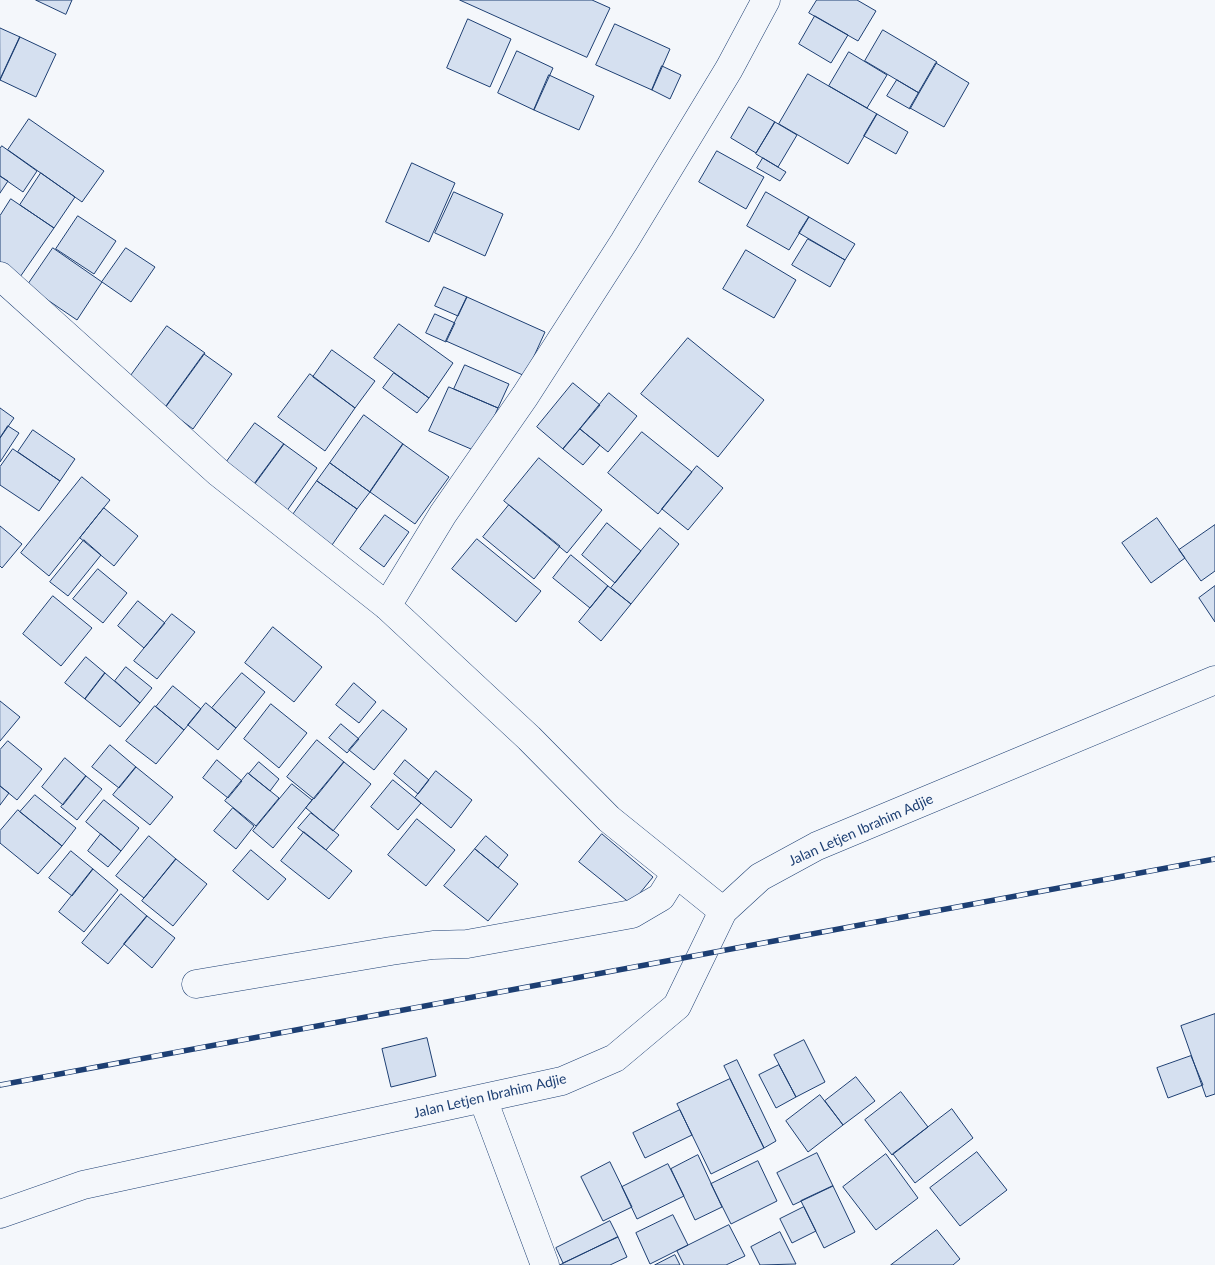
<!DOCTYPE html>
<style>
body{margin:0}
canvas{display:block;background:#f4f7fb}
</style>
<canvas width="1215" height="1265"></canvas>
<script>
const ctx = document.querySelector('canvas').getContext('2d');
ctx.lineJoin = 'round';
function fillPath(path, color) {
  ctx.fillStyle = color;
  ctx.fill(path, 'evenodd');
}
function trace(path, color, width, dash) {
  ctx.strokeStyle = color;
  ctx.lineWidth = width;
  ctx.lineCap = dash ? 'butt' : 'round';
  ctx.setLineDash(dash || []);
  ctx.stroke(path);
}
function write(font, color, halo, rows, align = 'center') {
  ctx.font = font + ' Lato,sans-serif';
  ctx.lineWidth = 4;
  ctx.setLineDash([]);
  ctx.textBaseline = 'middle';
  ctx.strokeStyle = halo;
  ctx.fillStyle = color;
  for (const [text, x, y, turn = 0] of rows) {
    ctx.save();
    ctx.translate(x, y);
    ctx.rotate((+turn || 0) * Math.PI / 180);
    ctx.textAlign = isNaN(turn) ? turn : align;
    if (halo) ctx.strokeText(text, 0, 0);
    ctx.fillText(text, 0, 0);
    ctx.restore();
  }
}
const building = new Path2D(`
 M 36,0 L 72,0 L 66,14 Z
 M 460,0 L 592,0 L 610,8 L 587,57 Z
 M 817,0 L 857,0 L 876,11 L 858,41 L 809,13 Z
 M 815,16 L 848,35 L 831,63 L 799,44 Z
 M 468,19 L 511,39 L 490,87 L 447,68 Z
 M 615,24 L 670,49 L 652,90 L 596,65 Z
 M 0,28 L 20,37 L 0,80 Z
 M 883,30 L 937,62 L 919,93 L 865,61 Z
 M 20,37 L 56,54 L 36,97 L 0,80 Z
 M 517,51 L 553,68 L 534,110 L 498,93 Z
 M 849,52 L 887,75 L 867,108 L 829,86 Z
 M 936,63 L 969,83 L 944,127 L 910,108 Z
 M 662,66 L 681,75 L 670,99 L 652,90 Z
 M 808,74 L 877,114 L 848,164 L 779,124 Z
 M 549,75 L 594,96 L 579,130 L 534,110 Z
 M 897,80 L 919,93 L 910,109 L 887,96 Z
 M 749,107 L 775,122 L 756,153 L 731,138 Z
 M 877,114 L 908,132 L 896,154 L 864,136 Z
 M 29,119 L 104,171 L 82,202 L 8,150 Z
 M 775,122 L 797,135 L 778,167 L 756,154 Z
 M 2,146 L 37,171 L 23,192 L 0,176 L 0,149 Z
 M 717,151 L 764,177 L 746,209 L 699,182 Z
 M 763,158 L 786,172 L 780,181 L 757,168 Z
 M 412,163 L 455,183 L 429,242 L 386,222 Z
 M 41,173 L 75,197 L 54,228 L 20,205 Z
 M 0,176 L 8,181 L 0,193 Z
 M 454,192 L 503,214 L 485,256 L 435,233 Z
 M 766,192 L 809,217 L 789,250 L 747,226 Z
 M 11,199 L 54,228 L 20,277 L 0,264 L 0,216 Z
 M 78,216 L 116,241 L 94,274 L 56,249 Z
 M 809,217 L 855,244 L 845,260 L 799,233 Z
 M 808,239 L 845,260 L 830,287 L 792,265 Z
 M 53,248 L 102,282 L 77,320 L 27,286 Z
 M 126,248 L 155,267 L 131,302 L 102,282 Z
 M 746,250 L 796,280 L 774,318 L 723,289 Z
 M 444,287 L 467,297 L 458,316 L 435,306 Z
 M 467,297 L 545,332 L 525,376 L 446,341 Z
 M 435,314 L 455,323 L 446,342 L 426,333 Z
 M 399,324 L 453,363 L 429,398 L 374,358 Z
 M 167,326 L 205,353 L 165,408 L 127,381 Z
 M 688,338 L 764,400 L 718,457 L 641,394 Z
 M 332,350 L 375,381 L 355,408 L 313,377 Z
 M 204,354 L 232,374 L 193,429 L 165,408 Z
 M 465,365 L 509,384 L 498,408 L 454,389 Z
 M 394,373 L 429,398 L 417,413 L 383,388 Z
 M 310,374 L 355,408 L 325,451 L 278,417 Z
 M 573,383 L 600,405 L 563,449 L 537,427 Z
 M 449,387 L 498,408 L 478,452 L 429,431 Z
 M 609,393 L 637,416 L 608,452 L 580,429 Z
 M 0,408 L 14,418 L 0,438 Z
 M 364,415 L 403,444 L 370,492 L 330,463 Z
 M 255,423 L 284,444 L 254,485 L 225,464 Z
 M 8,426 L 19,433 L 0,462 L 0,438 Z
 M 580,429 L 600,445 L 583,465 L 563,449 Z
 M 33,430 L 75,459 L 60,481 L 18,452 Z
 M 642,432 L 692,472 L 658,514 L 608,473 Z
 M 284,444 L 317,468 L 284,515 L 250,490 Z
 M 403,444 L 449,477 L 415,524 L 370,492 Z
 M 13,449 L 60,481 L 39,511 L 0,485 L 0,467 Z
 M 539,458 L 602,510 L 567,553 L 504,501 Z
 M 330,463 L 370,492 L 357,509 L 317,481 Z
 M 697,466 L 723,488 L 688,530 L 662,509 Z
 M 82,477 L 110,500 L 49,576 L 21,553 Z
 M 317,481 L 357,509 L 332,545 L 292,516 Z
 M 509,505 L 560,546 L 534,579 L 483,537 Z
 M 104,508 L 138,536 L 114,566 L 80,538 Z
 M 385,515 L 409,532 L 384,567 L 360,549 Z
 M 1157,518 L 1185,558 L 1151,583 L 1122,543 Z
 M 607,523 L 641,551 L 615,583 L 582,555 Z
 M 1215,525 L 1215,571 L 1201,581 L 1179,550 Z
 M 0,526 L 22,544 L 2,568 L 0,566 Z
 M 660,528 L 679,544 L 631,604 L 611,588 Z
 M 477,539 L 541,591 L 516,622 L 452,569 Z
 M 84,540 L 101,555 L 68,596 L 50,582 Z
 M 571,555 L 608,586 L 590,608 L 553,578 Z
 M 98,569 L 127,593 L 103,623 L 73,599 Z
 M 608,586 L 631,604 L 601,641 L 579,622 Z
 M 1215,586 L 1215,622 L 1199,598 Z
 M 53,596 L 92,628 L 61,666 L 23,634 Z
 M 138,601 L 165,623 L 144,648 L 118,626 Z
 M 172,614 L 195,632 L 157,679 L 134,661 Z
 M 273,627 L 322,667 L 294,702 L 245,663 Z
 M 86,657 L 105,673 L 85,699 L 65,683 Z
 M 126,667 L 152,688 L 140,703 L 115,681 Z
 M 105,673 L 140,703 L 120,727 L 85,699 Z
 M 242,673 L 265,692 L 236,728 L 212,708 Z
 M 354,683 L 376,702 L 359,723 L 336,705 Z
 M 173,686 L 201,709 L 184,730 L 156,707 Z
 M 0,701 L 20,717 L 0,741 Z
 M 206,703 L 236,728 L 218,750 L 188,725 Z
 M 271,704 L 307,733 L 279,768 L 244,739 Z
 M 155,706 L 184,730 L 156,764 L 126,741 Z
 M 383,710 L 407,729 L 374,770 L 349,750 Z
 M 341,724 L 359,739 L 347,753 L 329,738 Z
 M 317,740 L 344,762 L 314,799 L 287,777 Z
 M 8,741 L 42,769 L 17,800 L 0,786 L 0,750 Z
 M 110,745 L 136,767 L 119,788 L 92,767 Z
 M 65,758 L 86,776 L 63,805 L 42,787 Z
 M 217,760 L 242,781 L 228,798 L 203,778 Z
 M 405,760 L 429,780 L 418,794 L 394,774 Z
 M 259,762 L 279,779 L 270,791 L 249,774 Z
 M 344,762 L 371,784 L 333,831 L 306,808 Z
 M 136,767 L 173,797 L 150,825 L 113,795 Z
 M 436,771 L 472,800 L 451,828 L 415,798 Z
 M 248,773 L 279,798 L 256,826 L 225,801 Z
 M 86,776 L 102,789 L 77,820 L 61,807 Z
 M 393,780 L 421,803 L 398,830 L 371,807 Z
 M 292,784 L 312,800 L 273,848 L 253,831 Z
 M 0,786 L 9,793 L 0,805 Z
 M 35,795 L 76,828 L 62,846 L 20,812 Z
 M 104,800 L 139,828 L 121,851 L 86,822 Z
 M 233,808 L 254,826 L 236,849 L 214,831 Z
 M 18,810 L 62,846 L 38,874 L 0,843 L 0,831 Z
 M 311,813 L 339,835 L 326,850 L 298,828 Z
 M 417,819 L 455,850 L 426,886 L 388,855 Z
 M 304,832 L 352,871 L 329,899 L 281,861 Z
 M 101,834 L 121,851 L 108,867 L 88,851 Z
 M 602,834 L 653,877 L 631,904 L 579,862 Z
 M 149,836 L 176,859 L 144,898 L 116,876 Z
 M 486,836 L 508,855 L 498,868 L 475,849 Z
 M 475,849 L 518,884 L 488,921 L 444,886 Z
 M 251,850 L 286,879 L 268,900 L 233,871 Z
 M 71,851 L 93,869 L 72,896 L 49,878 Z
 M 176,859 L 207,884 L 173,926 L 142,901 Z
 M 93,869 L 118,890 L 84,932 L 59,912 Z
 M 121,894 L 147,916 L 108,964 L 82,943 Z
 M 147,916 L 175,938 L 152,968 L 124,944 Z
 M 1215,1014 L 1215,1094 L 1206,1097 L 1181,1026 Z
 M 427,1038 L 436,1076 L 391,1087 L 382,1049 Z
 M 804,1040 L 825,1082 L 796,1097 L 774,1055 Z
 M 1191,1056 L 1203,1085 L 1168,1098 L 1157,1068 Z
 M 737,1060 L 776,1141 L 764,1148 L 724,1066 Z
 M 779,1065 L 796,1097 L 776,1108 L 759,1075 Z
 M 856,1077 L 875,1101 L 843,1125 L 825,1101 Z
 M 730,1079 L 764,1148 L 711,1174 L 677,1104 Z
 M 901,1092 L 928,1127 L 892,1155 L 865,1120 Z
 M 820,1095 L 843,1125 L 808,1152 L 786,1121 Z
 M 952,1109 L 973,1138 L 915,1183 L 893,1154 Z
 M 680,1110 L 692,1135 L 645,1158 L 633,1133 Z
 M 977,1152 L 1007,1190 L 960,1226 L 930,1188 Z
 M 817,1153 L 833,1186 L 793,1205 L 777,1173 Z
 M 886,1154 L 918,1198 L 876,1230 L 843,1187 Z
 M 698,1155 L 722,1207 L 695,1220 L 671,1169 Z
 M 758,1161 L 777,1201 L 731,1224 L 711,1184 Z
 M 610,1162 L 632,1207 L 603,1221 L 581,1177 Z
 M 668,1164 L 684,1196 L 637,1219 L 622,1187 Z
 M 833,1186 L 855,1232 L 824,1248 L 801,1201 Z
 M 804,1207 L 816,1231 L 792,1243 L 780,1219 Z
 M 673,1215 L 688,1245 L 650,1264 L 636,1233 Z
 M 610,1221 L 618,1237 L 563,1263 L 556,1248 Z
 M 729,1225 L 745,1256 L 726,1265 L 684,1265 L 677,1251 Z
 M 937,1230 L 960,1259 L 953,1265 L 891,1265 Z
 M 780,1232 L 796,1264 L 760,1265 L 751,1247 Z
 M 618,1237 L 627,1257 L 610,1265 L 560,1265 Z
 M 675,1255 L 680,1265 L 655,1265 Z`);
const minor = new Path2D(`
 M 0,276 L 219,473 L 387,606 L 529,738 L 609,819 L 723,911
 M 387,606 L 443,514 L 525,396 L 624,242 L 729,69 L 766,0
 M 196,984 L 391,951 L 433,945 L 467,944 L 632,914 L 661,897 L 676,873
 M 483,1099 L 545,1265`);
const highway = new Path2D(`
 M 0,1214 L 83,1185 L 562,1081 L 615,1058 L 677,1006 L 723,911 L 760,877 L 817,846 L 1215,680`);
const rail = new Path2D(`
 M 0,1085 L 1215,859`);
const streetNames = [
 ["Jalan Letjen Ibrahim Adjie",861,830,-24],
 ["Jalan Letjen Ibrahim Adjie",490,1096,-13]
];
fillPath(building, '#d5e0f0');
trace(building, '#1d3f73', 1);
trace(minor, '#1d3f73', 29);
trace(highway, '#1d3f73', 29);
trace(minor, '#f4f7fb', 28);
trace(highway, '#f4f7fb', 28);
trace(rail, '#1d3f73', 5.5);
trace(rail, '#f4f7fb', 4, [11]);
write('14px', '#1d3f73', '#f4f7fb', streetNames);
</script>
